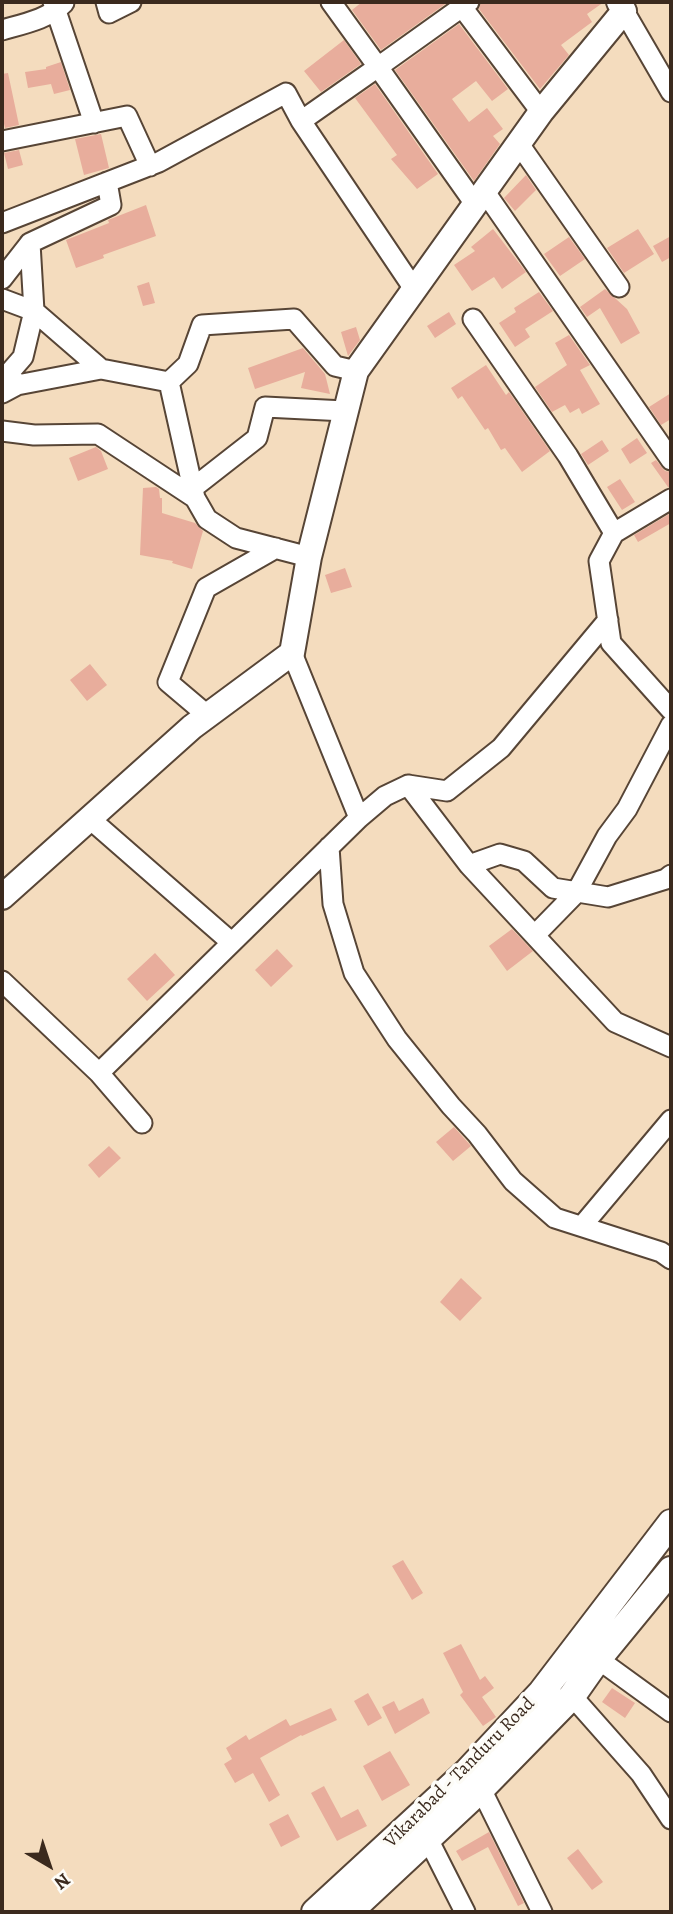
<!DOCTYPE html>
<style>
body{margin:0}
#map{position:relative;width:673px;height:1914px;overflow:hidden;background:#f4dcbe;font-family:Alegreya,serif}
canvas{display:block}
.frame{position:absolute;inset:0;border:4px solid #3b2a1e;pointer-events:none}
.north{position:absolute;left:14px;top:1830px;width:70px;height:70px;-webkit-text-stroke:5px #fdfcf7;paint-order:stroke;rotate:141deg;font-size:19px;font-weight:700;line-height:28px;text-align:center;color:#3b2a1e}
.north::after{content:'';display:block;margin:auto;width:24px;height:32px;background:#3b2a1e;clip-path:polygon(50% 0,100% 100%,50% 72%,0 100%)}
</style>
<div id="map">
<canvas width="673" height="1914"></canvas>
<div class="frame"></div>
<div class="north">N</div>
</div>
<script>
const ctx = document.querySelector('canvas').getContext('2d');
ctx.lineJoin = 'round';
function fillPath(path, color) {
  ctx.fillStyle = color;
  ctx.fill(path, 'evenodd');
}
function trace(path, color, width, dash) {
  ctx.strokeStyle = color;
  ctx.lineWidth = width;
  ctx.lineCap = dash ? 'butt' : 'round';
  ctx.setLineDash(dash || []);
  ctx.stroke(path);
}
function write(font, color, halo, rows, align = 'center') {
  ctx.font = font + ' Alegreya,serif';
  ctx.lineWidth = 7;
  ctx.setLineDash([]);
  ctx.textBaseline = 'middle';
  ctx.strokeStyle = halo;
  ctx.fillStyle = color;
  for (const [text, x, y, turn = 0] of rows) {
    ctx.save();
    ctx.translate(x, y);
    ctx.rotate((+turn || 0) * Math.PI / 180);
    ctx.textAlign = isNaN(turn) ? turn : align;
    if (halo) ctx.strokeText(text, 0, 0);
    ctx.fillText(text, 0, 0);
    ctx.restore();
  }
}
const building = new Path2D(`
 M 362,2 L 448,2 L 381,50 L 352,10 Z
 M 481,2 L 604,2 L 587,14 L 592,22 L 561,45 L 569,55 L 540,89 L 479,9 Z
 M 459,24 L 508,89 L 492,101 L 476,81 L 452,99 L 469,122 L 487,108 L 503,129 L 493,136 L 500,144 L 474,181 L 395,70 Z
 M 344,40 L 361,64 L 321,92 L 304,71 Z
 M 61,62 L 70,90 L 54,94 L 51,84 L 28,88 L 25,72 L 46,69 L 46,67 Z
 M 8,73 L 19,125 L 5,128 L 2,115 L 2,74 Z
 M 375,84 L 438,174 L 417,189 L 391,159 L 397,155 L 355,98 Z
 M 101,134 L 109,168 L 84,175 L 75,139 Z
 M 19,150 L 23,165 L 8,169 L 4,153 Z
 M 526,175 L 536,190 L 515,211 L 504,198 Z
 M 146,205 L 156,236 L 103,255 L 104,258 L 76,268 L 66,240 L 109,223 L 108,220 Z
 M 493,229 L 526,272 L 502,289 L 494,277 L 472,291 L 454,265 L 475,251 L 471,247 Z
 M 638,229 L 654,254 L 624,273 L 607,248 Z
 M 671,236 L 671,257 L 662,262 L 653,246 Z
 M 569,237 L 585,259 L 560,276 L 544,254 Z
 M 149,282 L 155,303 L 143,306 L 137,286 Z
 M 605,289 L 627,309 L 640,333 L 621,344 L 600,308 L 587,317 L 580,307 Z
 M 539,292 L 553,311 L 525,329 L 530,337 L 515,347 L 499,323 L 516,312 L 514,308 Z
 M 449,312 L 456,324 L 435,338 L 427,326 Z
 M 356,327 L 360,340 L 348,356 L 341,332 Z
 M 569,335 L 590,365 L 580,370 L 600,404 L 582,414 L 579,408 L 570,413 L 565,405 L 552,412 L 535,387 L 567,365 L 555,343 Z
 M 303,348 L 325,374 L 330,394 L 301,388 L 305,372 L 255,389 L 248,368 Z
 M 486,365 L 506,395 L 509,392 L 550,451 L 522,472 L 505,448 L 501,450 L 488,428 L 485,430 L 462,396 L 458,399 L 451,388 Z
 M 671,393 L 671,419 L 661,425 L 649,407 Z
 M 637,438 L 647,453 L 630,464 L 621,449 Z
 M 602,440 L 609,451 L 588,465 L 581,454 Z
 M 96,447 L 101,451 L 108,469 L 78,481 L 69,458 Z
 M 656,460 L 665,471 L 671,472 L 671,487 L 668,487 L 651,463 Z
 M 620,479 L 635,502 L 622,510 L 607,487 Z
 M 156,487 L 159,489 L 160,498 L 162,498 L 162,513 L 195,523 L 203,531 L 192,569 L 172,563 L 173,561 L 140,555 L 143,488 Z
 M 671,513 L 671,523 L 638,542 L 634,535 Z
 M 345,568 L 352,587 L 331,593 L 325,575 Z
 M 90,664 L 107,685 L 87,701 L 70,680 Z
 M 512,929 L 533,951 L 507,971 L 489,946 Z
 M 277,949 L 293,966 L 271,987 L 255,970 Z
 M 155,953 L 175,975 L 147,1001 L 127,979 Z
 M 454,1127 L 471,1146 L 453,1161 L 436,1142 Z
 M 109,1146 L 121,1158 L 99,1178 L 88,1165 Z
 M 461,1278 L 482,1298 L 460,1321 L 440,1302 Z
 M 403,1560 L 423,1593 L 412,1600 L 392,1566 Z
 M 461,1644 L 480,1680 L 485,1676 L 494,1688 L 482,1697 L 496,1717 L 483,1726 L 460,1695 L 463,1692 L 443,1653 Z
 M 612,1688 L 635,1703 L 625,1718 L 602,1702 Z
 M 368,1693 L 382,1718 L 368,1726 L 354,1701 Z
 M 423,1698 L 430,1713 L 395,1734 L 382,1707 L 394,1701 L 399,1711 Z
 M 331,1708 L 337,1720 L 302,1736 L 301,1735 L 260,1758 L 280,1795 L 269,1802 L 253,1773 L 235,1783 L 224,1764 L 232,1759 L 226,1748 L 246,1735 L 249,1740 L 286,1719 L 290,1726 Z
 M 390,1751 L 410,1785 L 382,1801 L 363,1766 Z
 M 324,1786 L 341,1818 L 358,1809 L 367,1826 L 337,1841 L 311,1793 Z
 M 288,1814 L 300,1837 L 281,1847 L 269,1824 Z
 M 489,1832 L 524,1903 L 518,1906 L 488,1847 L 462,1861 L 456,1851 Z
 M 578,1849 L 603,1882 L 592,1890 L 567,1858 Z`);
const minor = new Path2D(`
 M 53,2 L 94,123
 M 106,2 L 109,13 L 131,2
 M 331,2 L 378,67 L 469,2
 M 462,7 L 541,112
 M 624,11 L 671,92
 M 2,30 C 23,24 49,19 64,3
 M 2,141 L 127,116 L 150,166
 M 519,144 L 619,287
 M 485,192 L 671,460
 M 2,223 L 159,162 L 286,93 L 301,121
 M 2,279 L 30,243
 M 414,289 L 301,121 L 378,67 L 475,204
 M 2,299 L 34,311 L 101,369 L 169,382
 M 473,319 L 568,456 L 614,533 L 671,499
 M 17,385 L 9,373 L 23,357 L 34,311 L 30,243 L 111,205 L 107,182
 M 2,393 L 17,385 L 101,369
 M 2,431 L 34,435 L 98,434 L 195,498
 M 193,488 L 257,438 L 265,407 L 345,411
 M 614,533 L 599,561 L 611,643 L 671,710
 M 309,557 L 236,538 L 207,519 L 195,498 L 169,382 L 188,364 L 202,325 L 294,319 L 335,366 L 356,371
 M 292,653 L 359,818
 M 207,715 L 168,682 L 206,588 L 276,548
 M 408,785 L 469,865 L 615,1022 L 671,1047
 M 89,818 L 231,942
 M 329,847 L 333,904 L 354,973 L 397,1039 L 451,1106 L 477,1134 L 513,1181 L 555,1218 L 661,1252 L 671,1259
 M 469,865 L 500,854 L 524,861 L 553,888 L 608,897 L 666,879 L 671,875
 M 536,934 L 576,893 L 607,836 L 627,809 L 671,725
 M 2,981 L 99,1073
 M 142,1123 L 99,1073 L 359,818 L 385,796 L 408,785 L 447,791 L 501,748 L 608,620
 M 582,1226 L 671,1120
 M 598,1659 L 671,1712
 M 572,1696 L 641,1774 L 671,1819
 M 481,1789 L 542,1912
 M 428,1839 L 465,1912`);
const tertiary = new Path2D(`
 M 2,897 L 192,727 L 292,653 L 309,557 L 356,371 L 541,112 L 624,11 L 619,2`);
const secondary = new Path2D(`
 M 315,1912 L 468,1771 L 541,1693 L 671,1523
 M 349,1912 L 481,1789 L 572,1696 L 598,1659 L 671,1570`);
const streetNames = [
 ["Vikarabad - Tanduru Road",460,1773,-45]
];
fillPath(building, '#e8ad9c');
trace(minor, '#574536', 23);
trace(tertiary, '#574536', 28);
trace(secondary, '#574536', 30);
trace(minor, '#fff', 19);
trace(tertiary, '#fff', 24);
trace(secondary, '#fff', 26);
write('19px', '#3b2a1e', '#fdfcf7', streetNames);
</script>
